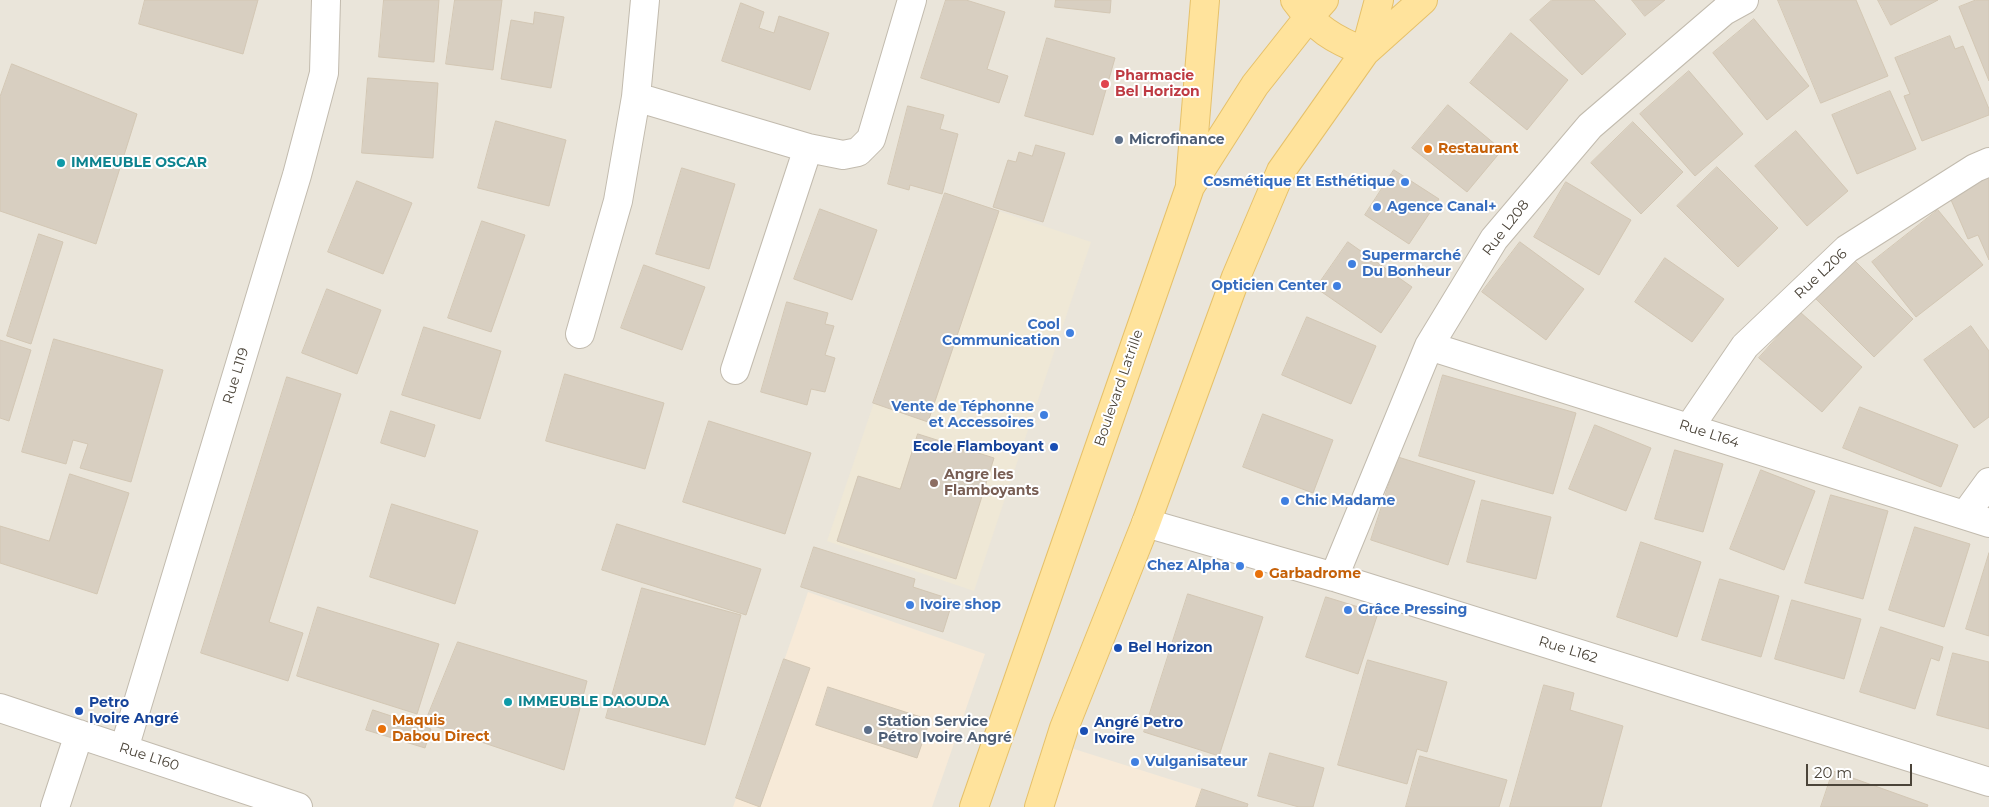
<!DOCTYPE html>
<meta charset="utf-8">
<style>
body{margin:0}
#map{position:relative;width:1989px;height:807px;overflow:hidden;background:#f6f3ec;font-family:Montserrat,sans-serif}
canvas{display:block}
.scale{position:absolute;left:1806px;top:764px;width:106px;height:22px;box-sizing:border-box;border:2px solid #4b4439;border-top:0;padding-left:6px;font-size:15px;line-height:18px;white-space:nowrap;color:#4b4439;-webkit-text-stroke:4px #fff;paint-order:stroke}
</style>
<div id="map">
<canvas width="1989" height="807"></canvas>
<div class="scale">20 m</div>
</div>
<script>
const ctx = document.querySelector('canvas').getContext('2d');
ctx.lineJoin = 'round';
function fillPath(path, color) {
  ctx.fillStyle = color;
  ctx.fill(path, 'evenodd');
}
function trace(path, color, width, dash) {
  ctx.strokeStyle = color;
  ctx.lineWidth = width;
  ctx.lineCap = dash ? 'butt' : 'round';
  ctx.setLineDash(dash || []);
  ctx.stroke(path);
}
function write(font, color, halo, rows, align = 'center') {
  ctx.font = font + ' Montserrat,sans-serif';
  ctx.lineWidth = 4;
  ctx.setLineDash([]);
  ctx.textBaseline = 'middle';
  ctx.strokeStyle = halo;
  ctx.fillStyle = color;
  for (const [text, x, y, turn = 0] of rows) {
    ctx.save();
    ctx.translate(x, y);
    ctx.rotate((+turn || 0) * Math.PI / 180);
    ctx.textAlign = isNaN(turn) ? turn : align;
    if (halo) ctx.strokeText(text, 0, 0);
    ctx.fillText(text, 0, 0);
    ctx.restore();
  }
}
const residential = new Path2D(`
 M 0,0 L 1989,0 L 1989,807 L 0,807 Z`);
const commercial = new Path2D(`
 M 808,592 L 985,654 L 932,807 L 733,807 Z
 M 1071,748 L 1248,804 L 1247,807 L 1052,807 Z`);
const education = new Path2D(`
 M 945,193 L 1091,242 L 974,591 L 827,541 Z`);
const building = new Path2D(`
 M 145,0 L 258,0 L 243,54 L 139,24 Z
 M 384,0 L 439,0 L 434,62 L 379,57 Z
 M 455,0 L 502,0 L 493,70 L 446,64 Z
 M 946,0 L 966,0 L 1005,12 L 987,69 L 1008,76 L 999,103 L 921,78 Z
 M 1056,0 L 1111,0 L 1110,13 L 1055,7 Z
 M 1552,0 L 1594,0 L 1626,34 L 1582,75 L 1530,20 Z
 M 1632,0 L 1665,0 L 1645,16 Z
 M 1778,0 L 1856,0 L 1888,76 L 1821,103 Z
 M 1878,0 L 1938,0 L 1891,25 Z
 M 1976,0 L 1989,0 L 1989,81 L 1959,7 Z
 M 741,3 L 764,12 L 759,28 L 774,33 L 779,16 L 829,33 L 810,90 L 722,61 Z
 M 535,12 L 564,17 L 551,88 L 501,79 L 511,20 L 533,24 Z
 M 1754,19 L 1809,86 L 1767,120 L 1713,53 Z
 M 1511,33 L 1568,80 L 1527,130 L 1470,83 Z
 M 1950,36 L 1955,49 L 1963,46 L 1989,109 L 1989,115 L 1922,141 L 1904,96 L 1910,94 L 1895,58 Z
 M 1047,38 L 1115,58 L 1093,135 L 1025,116 Z
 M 12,64 L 137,114 L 96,244 L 0,211 L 0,97 Z
 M 1689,71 L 1743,134 L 1695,176 L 1640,114 Z
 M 368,78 L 438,83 L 433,158 L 362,153 Z
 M 1890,91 L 1916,149 L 1857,174 L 1832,115 Z
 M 1448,105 L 1502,150 L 1467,192 L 1412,148 Z
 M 908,106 L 944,115 L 940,129 L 958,134 L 942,194 L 910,185 L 909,190 L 888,184 Z
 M 496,121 L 566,140 L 549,206 L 478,188 Z
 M 1633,122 L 1683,172 L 1641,214 L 1591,163 Z
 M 1796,131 L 1848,191 L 1807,226 L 1755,166 Z
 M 1036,145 L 1065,153 L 1043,222 L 993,207 L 1008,160 L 1016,162 L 1019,152 L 1032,156 Z
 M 1717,167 L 1778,228 L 1738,267 L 1677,206 Z
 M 682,168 L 735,184 L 709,269 L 656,254 Z
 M 1394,170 L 1439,199 L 1409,244 L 1365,215 Z
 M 1989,175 L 1989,260 L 1978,235 L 1968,239 L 1948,193 Z
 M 357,181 L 412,203 L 383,274 L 328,252 Z
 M 1566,182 L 1631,220 L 1599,275 L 1534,237 Z
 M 945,193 L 999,211 L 928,422 L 873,403 Z
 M 820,209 L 877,230 L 852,300 L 794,279 Z
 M 1938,210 L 1983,265 L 1916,317 L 1872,262 Z
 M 482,221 L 525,235 L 491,332 L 448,318 Z
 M 39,234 L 63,242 L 31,344 L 7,336 Z
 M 1348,242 L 1412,287 L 1381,333 L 1316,288 Z
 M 1520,242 L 1584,289 L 1546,340 L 1482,292 Z
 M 1665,258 L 1724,299 L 1692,342 L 1635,302 Z
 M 1855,261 L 1913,319 L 1874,357 L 1816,299 Z
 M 644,265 L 705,287 L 682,350 L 621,328 Z
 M 327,289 L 381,310 L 357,374 L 302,353 Z
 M 787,302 L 828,313 L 825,324 L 834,326 L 825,355 L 835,358 L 825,392 L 811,389 L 807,405 L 761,392 Z
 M 1800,312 L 1862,367 L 1822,412 L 1759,358 Z
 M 1307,317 L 1376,346 L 1351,404 L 1282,375 Z
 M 1971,326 L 1989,351 L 1989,417 L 1974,428 L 1924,360 Z
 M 424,327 L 501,351 L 480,419 L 402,395 Z
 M 54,339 L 163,370 L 131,482 L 80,468 L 88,444 L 73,440 L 66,464 L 22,452 Z
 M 0,340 L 31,350 L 9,421 L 0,418 Z
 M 565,374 L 664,403 L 645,469 L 546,441 Z
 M 1443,375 L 1576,413 L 1553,494 L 1419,456 Z
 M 287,377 L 341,394 L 269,622 L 303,633 L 288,681 L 201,653 Z
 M 1860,407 L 1958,445 L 1941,487 L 1843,448 Z
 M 391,411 L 435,425 L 425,457 L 381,443 Z
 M 1263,414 L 1333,440 L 1313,493 L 1243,467 Z
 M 709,421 L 811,453 L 785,534 L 683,502 Z
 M 1595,425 L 1651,448 L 1626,511 L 1569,489 Z
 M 918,434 L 994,458 L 956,579 L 837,541 L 858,476 L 900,489 Z
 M 1675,450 L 1723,464 L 1703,532 L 1655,519 Z
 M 1398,457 L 1475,481 L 1448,565 L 1371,540 Z
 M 1761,470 L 1815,491 L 1784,570 L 1730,549 Z
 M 70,474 L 129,493 L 97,594 L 0,563 L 0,526 L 49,541 Z
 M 1831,495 L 1888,511 L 1863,599 L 1805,583 Z
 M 1482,500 L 1551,517 L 1536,579 L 1467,562 Z
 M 392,504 L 478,531 L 455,604 L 370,577 Z
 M 617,524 L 761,569 L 746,615 L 602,570 Z
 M 1915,527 L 1970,544 L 1944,627 L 1889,610 Z
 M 1641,542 L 1701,562 L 1677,637 L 1617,617 Z
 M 814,547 L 915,579 L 913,587 L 953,600 L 943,632 L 801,587 Z
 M 1989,553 L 1989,636 L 1966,629 Z
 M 1720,579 L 1779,596 L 1761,657 L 1702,640 Z
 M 642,588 L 741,615 L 705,745 L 606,718 Z
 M 1188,594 L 1263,617 L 1219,756 L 1144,732 Z
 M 1326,597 L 1378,613 L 1358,674 L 1306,657 Z
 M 1792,600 L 1861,619 L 1844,679 L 1775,659 Z
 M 318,607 L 439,644 L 417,714 L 297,676 Z
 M 1881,627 L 1943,647 L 1939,661 L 1931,658 L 1915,709 L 1860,692 Z
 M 458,642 L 587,681 L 564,770 L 425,723 Z
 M 1953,653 L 1989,662 L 1989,729 L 1937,715 Z
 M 784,659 L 810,668 L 760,807 L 736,798 Z
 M 1368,660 L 1447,682 L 1427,752 L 1417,749 L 1407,784 L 1338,765 Z
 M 1544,685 L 1574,693 L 1570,710 L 1623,726 L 1601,807 L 1510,807 Z
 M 828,687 L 930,720 L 917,758 L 816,725 Z
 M 373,710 L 431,729 L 425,748 L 366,730 Z
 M 1270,753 L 1324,768 L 1313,807 L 1299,807 L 1258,796 Z
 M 1420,756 L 1507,780 L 1499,807 L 1406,807 Z
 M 1833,771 L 1928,805 L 1927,807 L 1821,807 Z
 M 1202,789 L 1248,804 L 1247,807 L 1196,807 Z`);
const minor = new Path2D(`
 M 636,97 L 808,148 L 843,155 L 858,152 L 871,139 L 912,0
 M 580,334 L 618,201 L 636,97 L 645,0
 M 1429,346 L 1989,523
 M 735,370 L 808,148
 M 1689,428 L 1745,346 L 1847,249 L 1975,168 L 1989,162
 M 1965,515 L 1989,482
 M 1146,523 L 1334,577 L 1989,782
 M 1334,577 L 1429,346 L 1494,239 L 1590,126 L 1724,11 L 1744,0
 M 0,708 L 298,807
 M 124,749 L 297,175 L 324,73 L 326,0
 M 55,807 L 79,734`);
const major = new Path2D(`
 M 1295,0 C 1316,29 1333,39 1365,52
 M 1365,52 L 1379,0
 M 1190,183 L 1205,0
 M 974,807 L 1190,187 L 1255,85 L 1308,18 L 1324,0
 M 1039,807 L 1064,728 L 1146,523 L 1236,277 L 1281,171 L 1365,52 L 1423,0`);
const markers = [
 [1105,84,5,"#e0444e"],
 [1119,140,5,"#5c6f8a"],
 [1428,149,5,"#e8710a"],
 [61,163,5,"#0f9aa8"],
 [1405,182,5,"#3f7fe0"],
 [1377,207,5,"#3f7fe0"],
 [1352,264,5,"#3f7fe0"],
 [1337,286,5,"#3f7fe0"],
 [1070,333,5,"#3f7fe0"],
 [1044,415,5,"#3f7fe0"],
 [1054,447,5,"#1a4fb4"],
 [934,483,5,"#8d6e63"],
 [1285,501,5,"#3f7fe0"],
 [1240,566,5,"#3f7fe0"],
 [1259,574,5,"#e8710a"],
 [910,605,5,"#3f7fe0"],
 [1348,610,5,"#3f7fe0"],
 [1118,648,5,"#1a4fb4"],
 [508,702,5,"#0f9aa8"],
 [79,711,5,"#1a4fb4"],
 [382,729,5,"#e8710a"],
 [868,730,5,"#5c6f8a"],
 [1084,731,5,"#1a4fb4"],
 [1135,762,5,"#3f7fe0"]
];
const healthNames = [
 ["Pharmacie",1115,76],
 ["Bel Horizon",1115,92]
];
const serviceNames = [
 ["Microfinance",1129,140],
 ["Station Service",878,722],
 ["Pétro Ivoire Angré",878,738]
];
const foodNames = [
 ["Restaurant",1438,149],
 ["Garbadrome",1269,574],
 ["Maquis",392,721],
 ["Dabou Direct",392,737]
];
const cultureNames = [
 ["IMMEUBLE OSCAR",71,163],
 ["IMMEUBLE DAOUDA",518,702]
];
const shopNames = [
 ["Cosmétique Et Esthétique",1395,182,"right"],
 ["Agence Canal+",1387,207],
 ["Supermarché",1362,256],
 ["Du Bonheur",1362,272],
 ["Opticien Center",1327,286,"right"],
 ["Cool",1060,325,"right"],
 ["Communication",1060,341,"right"],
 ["Vente de Téphonne",1034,407,"right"],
 ["et Accessoires",1034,423,"right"],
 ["Chic Madame",1295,501],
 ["Chez Alpha",1230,566,"right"],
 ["Ivoire shop",920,605],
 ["Grâce Pressing",1358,610],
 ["Vulganisateur",1145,762]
];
const streetNames = [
 ["Rue L208",1506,228,-52],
 ["Rue L206",1821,274,-43],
 ["Rue L119",236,376,-73],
 ["Boulevard Latrille",1119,388,-71],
 ["Rue L164",1709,434,18],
 ["Rue L162",1568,650,17],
 ["Rue L160",149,757,18]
];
const transitNames = [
 ["Ecole Flamboyant",1044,447,"right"],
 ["Bel Horizon",1128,648],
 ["Petro",89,703],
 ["Ivoire Angré",89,719],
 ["Angré Petro",1094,723],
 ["Ivoire",1094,739]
];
const educationNames = [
 ["Angre les",944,475],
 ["Flamboyants",944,491]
];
fillPath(residential, '#eae5da');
fillPath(commercial, '#f7ead8');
fillPath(education, '#efe8d6');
fillPath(building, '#d8cfc1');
trace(building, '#d3c7b4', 1);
trace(minor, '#c2bbae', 30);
trace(major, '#e6c16a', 30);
trace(minor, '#fff', 28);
trace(major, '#ffe39c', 28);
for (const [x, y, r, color] of markers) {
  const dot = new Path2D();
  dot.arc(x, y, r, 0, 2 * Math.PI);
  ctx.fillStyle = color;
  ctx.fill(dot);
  trace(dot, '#fff', 2);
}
write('bold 14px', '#be3a42', '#fff', healthNames, 'left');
write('bold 14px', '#4e5e75', '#fff', serviceNames, 'left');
write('bold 14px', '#c56008', '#fff', foodNames, 'left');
write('bold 14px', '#0d838f', '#fff', cultureNames, 'left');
write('bold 14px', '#366cbe', '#fff', shopNames, 'left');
write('14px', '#4b4439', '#fff', streetNames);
write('bold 14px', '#164399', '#fff', transitNames, 'left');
write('bold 14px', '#785e54', '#fff', educationNames, 'left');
</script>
